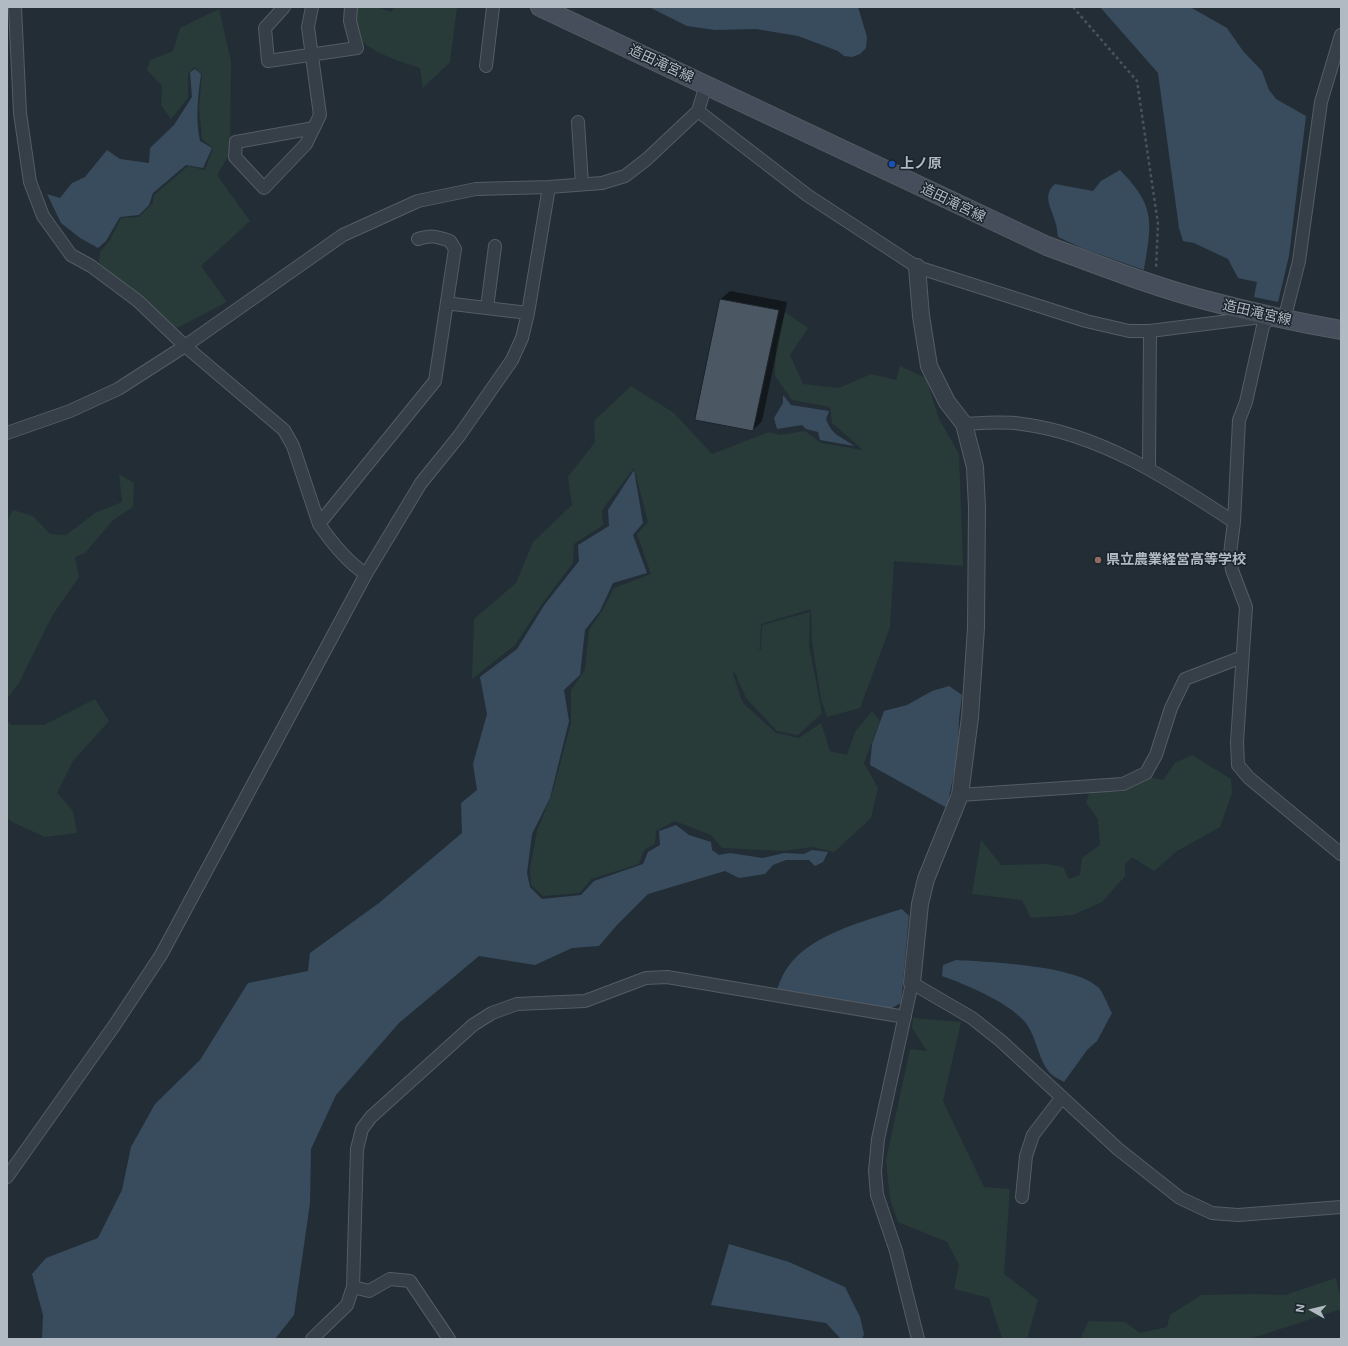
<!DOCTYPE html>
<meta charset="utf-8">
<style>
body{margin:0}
#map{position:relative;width:1348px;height:1346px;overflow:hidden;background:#232d36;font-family:Inter,sans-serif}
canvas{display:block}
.frame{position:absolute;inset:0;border:8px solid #b1b9c3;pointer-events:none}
.north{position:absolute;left:1292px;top:1290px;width:40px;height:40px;-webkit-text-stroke:3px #1b232c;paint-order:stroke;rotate:278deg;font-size:11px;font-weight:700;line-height:16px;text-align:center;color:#b1b9c3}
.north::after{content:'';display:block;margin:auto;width:14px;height:18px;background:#b1b9c3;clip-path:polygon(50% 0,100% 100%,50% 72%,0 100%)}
</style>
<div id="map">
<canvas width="1348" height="1346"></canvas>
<div class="frame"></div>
<div class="north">N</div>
</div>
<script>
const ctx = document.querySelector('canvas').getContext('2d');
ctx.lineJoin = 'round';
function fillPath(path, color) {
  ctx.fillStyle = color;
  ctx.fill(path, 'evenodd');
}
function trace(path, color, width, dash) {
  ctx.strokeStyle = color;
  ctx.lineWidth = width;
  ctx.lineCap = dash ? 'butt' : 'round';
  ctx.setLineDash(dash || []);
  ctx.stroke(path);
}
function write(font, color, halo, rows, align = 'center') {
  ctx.font = font + ' Inter,"Noto Sans JP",sans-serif';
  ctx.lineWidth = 3;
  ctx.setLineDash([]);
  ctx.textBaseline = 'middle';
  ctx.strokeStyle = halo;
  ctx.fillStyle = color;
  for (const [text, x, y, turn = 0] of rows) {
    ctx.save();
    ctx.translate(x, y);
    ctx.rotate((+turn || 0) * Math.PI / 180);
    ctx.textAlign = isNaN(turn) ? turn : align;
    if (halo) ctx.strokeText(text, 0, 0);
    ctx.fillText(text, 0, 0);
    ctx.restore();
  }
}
const green = new Path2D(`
 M 356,7 L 377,7 L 391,12 L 394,7 L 457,7 L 450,62 L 423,88 L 420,68 C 405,63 365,51 359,36 C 356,28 357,15 356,7 Z
 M 219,9 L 231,61 L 230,153 L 217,175 L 250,221 L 201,266 L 227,302 L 177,328 L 99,263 L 100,252 L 110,240 L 121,218 L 139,217 L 153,203 L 154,195 L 188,166 L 205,170 L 213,148 L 202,139 L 199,108 L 202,74 L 194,67 L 188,74 L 188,98 L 171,119 L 161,105 L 162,86 L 147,70 L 150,60 L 173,51 L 180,28 Z
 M 785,312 L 808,328 L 790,355 L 803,384 L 839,388 L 871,374 L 896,380 L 900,366 L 926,378 L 939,419 L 959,454 L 963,566 L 894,561 L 890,627 L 860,708 L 827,717 L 821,699 L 812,642 L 811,609 L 761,624 L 760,649 L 756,649 L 761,650 L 762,625 L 810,612 L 809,646 L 822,713 L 798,735 L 777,731 L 746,698 L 734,671 L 733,674 L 743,703 L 776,733 L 799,738 L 821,723 L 830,751 L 847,755 L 855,732 L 872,711 L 880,721 L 864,763 L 878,788 L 871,818 L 834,852 L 812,847 L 784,851 L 722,848 L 711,835 L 675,821 L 656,831 L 655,844 L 644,850 L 639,864 L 591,879 L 580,893 L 543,896 L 531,885 L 530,869 L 537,831 L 552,794 L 571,723 L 571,690 L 585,670 L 589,630 L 602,611 L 614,588 L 651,574 L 637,534 L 648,522 L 634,468 L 602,510 L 603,525 L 574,544 L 573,563 L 542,604 L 515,645 L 472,679 L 474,619 L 516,583 L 533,542 L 572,505 L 568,477 L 595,442 L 594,421 L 631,386 L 674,413 L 712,454 L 769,432 L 780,435 L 805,431 L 821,443 L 863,450 L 832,423 L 830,407 L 792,400 L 775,376 L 776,344 Z
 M 119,474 L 134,483 L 133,507 L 113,520 L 85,553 L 75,557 L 79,577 L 52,616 L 19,683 L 7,699 L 7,521 L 13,510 L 33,516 L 50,534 L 66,535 L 95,513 L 122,502 Z
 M 95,699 L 109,721 L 73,761 L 57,793 L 73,811 L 77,833 L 45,837 L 12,822 L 7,817 L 7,720 L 11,725 L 44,725 Z
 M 1192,755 L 1231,779 L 1232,793 L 1220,827 L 1177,851 L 1154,871 L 1132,857 L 1125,864 L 1125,876 L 1102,902 L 1073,915 L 1031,918 L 1022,900 L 972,894 L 981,840 L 1001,865 L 1047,864 L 1063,867 L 1069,879 L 1080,875 L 1082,858 L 1100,845 L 1098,819 L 1086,803 L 1090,791 L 1122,792 L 1150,777 L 1163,780 L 1175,763 Z
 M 913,1018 L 961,1022 L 943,1101 L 984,1187 L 1010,1189 L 1004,1274 L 1038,1300 L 1027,1339 L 1000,1339 L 1002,1338 L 989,1298 L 954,1289 L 959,1265 L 947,1242 L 898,1222 L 890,1199 L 886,1160 L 910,1049 L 927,1051 L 912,1028 Z
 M 1336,1278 L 1339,1292 L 1341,1293 L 1341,1309 L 1250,1339 L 1080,1339 L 1089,1321 L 1125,1322 L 1140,1333 L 1167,1327 L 1170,1315 L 1201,1295 L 1250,1294 L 1285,1295 Z`);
const water = new Path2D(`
 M 649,7 L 858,7 L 867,37 L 866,48 L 860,54 L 852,57 L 844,56 L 838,51 L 798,36 L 756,29 L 715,30 L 687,26 Z
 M 1100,7 L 1190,7 L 1227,28 L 1243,51 L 1262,71 L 1269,90 L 1276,99 L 1306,116 L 1289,256 L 1278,302 L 1254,297 L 1257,282 L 1238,278 L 1228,259 L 1194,243 L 1183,241 L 1179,228 L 1158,73 Z
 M 195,69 L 201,74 C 198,96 195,118 200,141 L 212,148 L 203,168 L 186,165 L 153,193 L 149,205 L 139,215 L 120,217 L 106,241 L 98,248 L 80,238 L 61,223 L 47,194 L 60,198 L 72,183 L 85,177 L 107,150 L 120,159 L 149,163 L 150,148 L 174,125 L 192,97 L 190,72 Z
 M 1120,170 C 1156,207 1152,222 1144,270 L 1084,249 L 1058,237 C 1057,231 1057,226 1055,221 C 1051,207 1042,195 1055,184 L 1093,191 L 1101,181 Z
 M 783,395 L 791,405 L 829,411 L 826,419 C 833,437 840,435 854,446 L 820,440 L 818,432 L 806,429 L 802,425 L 777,429 L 774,418 L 783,403 Z
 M 634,470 L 643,523 L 633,535 L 647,573 L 613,583 L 600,611 L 585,630 L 580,675 L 564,690 L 569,721 L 550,798 L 532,834 L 527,873 L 530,887 L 542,899 L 581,895 L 594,881 L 643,864 L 648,852 L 660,845 L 659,831 L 676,825 L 689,835 L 711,842 L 712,850 L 719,855 L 730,853 L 763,858 L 784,853 L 804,854 L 812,850 L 828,852 L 823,862 L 815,866 L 809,860 L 786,860 L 773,865 L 765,874 L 739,878 L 725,871 L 648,894 L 617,925 L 599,946 L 572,948 L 535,965 L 479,956 L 399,1023 L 336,1095 L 311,1149 L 310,1203 L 294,1315 L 275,1339 L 42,1339 L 43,1315 L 32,1274 L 46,1258 L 98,1238 L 122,1190 L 131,1147 L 155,1104 L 200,1060 L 248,983 L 308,971 L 310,953 L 379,903 L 462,833 L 461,803 L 477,790 L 473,764 L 487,714 L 480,677 L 517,649 L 545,604 L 579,561 L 578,545 L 609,526 L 608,510 Z
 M 949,686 L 962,695 L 959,719 L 958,751 L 947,808 L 870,765 L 872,744 L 884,711 L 907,705 L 932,691 Z
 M 902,909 L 909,916 L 901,1003 L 890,1009 L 777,989 C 780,982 783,973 788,967 C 809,935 867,920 902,909 Z
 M 956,960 C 989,962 1076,965 1099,988 C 1102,991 1109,1007 1112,1013 L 1097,1041 L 1087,1050 L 1064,1082 C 1059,1079 1052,1076 1049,1072 C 1037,1057 1037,1037 1025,1022 C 1008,1002 967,985 942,976 L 943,965 Z
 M 729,1244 L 789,1262 L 845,1287 L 860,1317 L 864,1334 L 862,1339 L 841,1339 L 826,1323 L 711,1305 Z`);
const shadow = new Path2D(`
 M 730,291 L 787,302 L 762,421 L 753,430 L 721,299 Z`);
const building = new Path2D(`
 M 720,299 L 779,310 L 753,431 L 695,420 Z`);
const path = new Path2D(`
 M 1073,7 L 1137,81 L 1158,224 L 1156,269`);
const minor = new Path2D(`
 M 15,7 L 20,113 L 30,182 L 43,216 L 71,255 L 91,266 L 138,301 L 185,346 L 284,430 L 293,446 L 319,524 C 332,543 347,562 366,574
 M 284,7 L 265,28 L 268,61 L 357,48 L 350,21 L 351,7
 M 312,7 L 308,27 L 320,115 L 306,144 L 264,188 L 235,157 L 236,142 L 314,128
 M 486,66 L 493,7
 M 698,111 L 807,195 L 917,267 L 1086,321 L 1129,331 L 1150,331 L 1261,317
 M 578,122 L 582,184
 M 453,304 L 528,313
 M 487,308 L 495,246
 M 1270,316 L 1263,326 L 1246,402 L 1239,420 L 1234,522 L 1230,554 L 1232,570 L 1246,607 L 1237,742 L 1238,765 L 1249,778 L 1341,854
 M 1284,320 L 1299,261 L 1321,102 L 1341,35
 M 964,424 C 983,423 1003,421 1022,424 C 1100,434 1169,479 1234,522
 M 7,433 L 70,411 L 118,389 L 185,346 L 343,235 L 418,201 L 476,189 L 549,187 L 602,183 L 625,176 L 647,159 L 698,111 L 706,85
 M 1149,468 L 1150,331
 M 319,524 L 435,381 L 455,249 L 450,241 C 436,236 431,235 418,239
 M 960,795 L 1123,784 L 1146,773 L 1156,755 L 1171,708 L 1185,679 L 1242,657
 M 7,1177 L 114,1026 L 161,955 L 366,574 L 421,483 L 459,436 L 512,360 L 522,338 L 528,313 L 549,187
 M 1022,1197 L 1026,1156 L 1033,1135 L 1062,1097
 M 353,1287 L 369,1291 L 390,1279 L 410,1281 L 449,1339
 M 312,1339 L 347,1305 L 353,1287 L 357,1149 L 362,1129 L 371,1117 L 473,1025 L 492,1013 L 517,1004 L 585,1001 L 646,978 L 667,977 L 905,1017
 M 918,1339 L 896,1251 L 877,1195 L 875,1171 L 878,1139 L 912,983 L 972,1018 L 1001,1041 L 1118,1149 L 1180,1198 L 1212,1213 L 1238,1215 L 1341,1207`);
const tertiary = new Path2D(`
 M 912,983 L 920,904 L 926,879 L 960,795 L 970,717 L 976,628 L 977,507 L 975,467 L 964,424 L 947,402 L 929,366 L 921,316 L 917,267`);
const secondary = new Path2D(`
 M 540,7 L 1047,246 C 1099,265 1151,286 1205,300 C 1250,312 1295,322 1341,330`);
const markers = [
 [892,164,4,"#1a4fb4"],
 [1098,560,4,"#8d6e63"]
];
const streetNames = [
 ["造田滝宮線",661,64,25],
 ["造田滝宮線",953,203,26],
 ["造田滝宮線",1257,313,13]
];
const poiNames = [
 ["上ノ原",900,164],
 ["県立農業経営高等学校",1106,560]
];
fillPath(green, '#283b39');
fillPath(water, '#394c5e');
fillPath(shadow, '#0007');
fillPath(building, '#4b5762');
trace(building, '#1d252e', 1);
trace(minor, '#545c65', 14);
trace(tertiary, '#545c65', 18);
trace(secondary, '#545c65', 20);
trace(path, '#445657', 2.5, [3, 3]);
trace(minor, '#363e47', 12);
trace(tertiary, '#363e47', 16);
trace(secondary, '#454e5a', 18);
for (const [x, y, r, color] of markers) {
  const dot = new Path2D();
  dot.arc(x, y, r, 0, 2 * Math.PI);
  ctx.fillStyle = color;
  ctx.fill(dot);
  trace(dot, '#1b232c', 1.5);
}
write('14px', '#b1b9c3', '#1b232c', streetNames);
write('bold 14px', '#b1b9c3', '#1b232c', poiNames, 'left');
</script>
